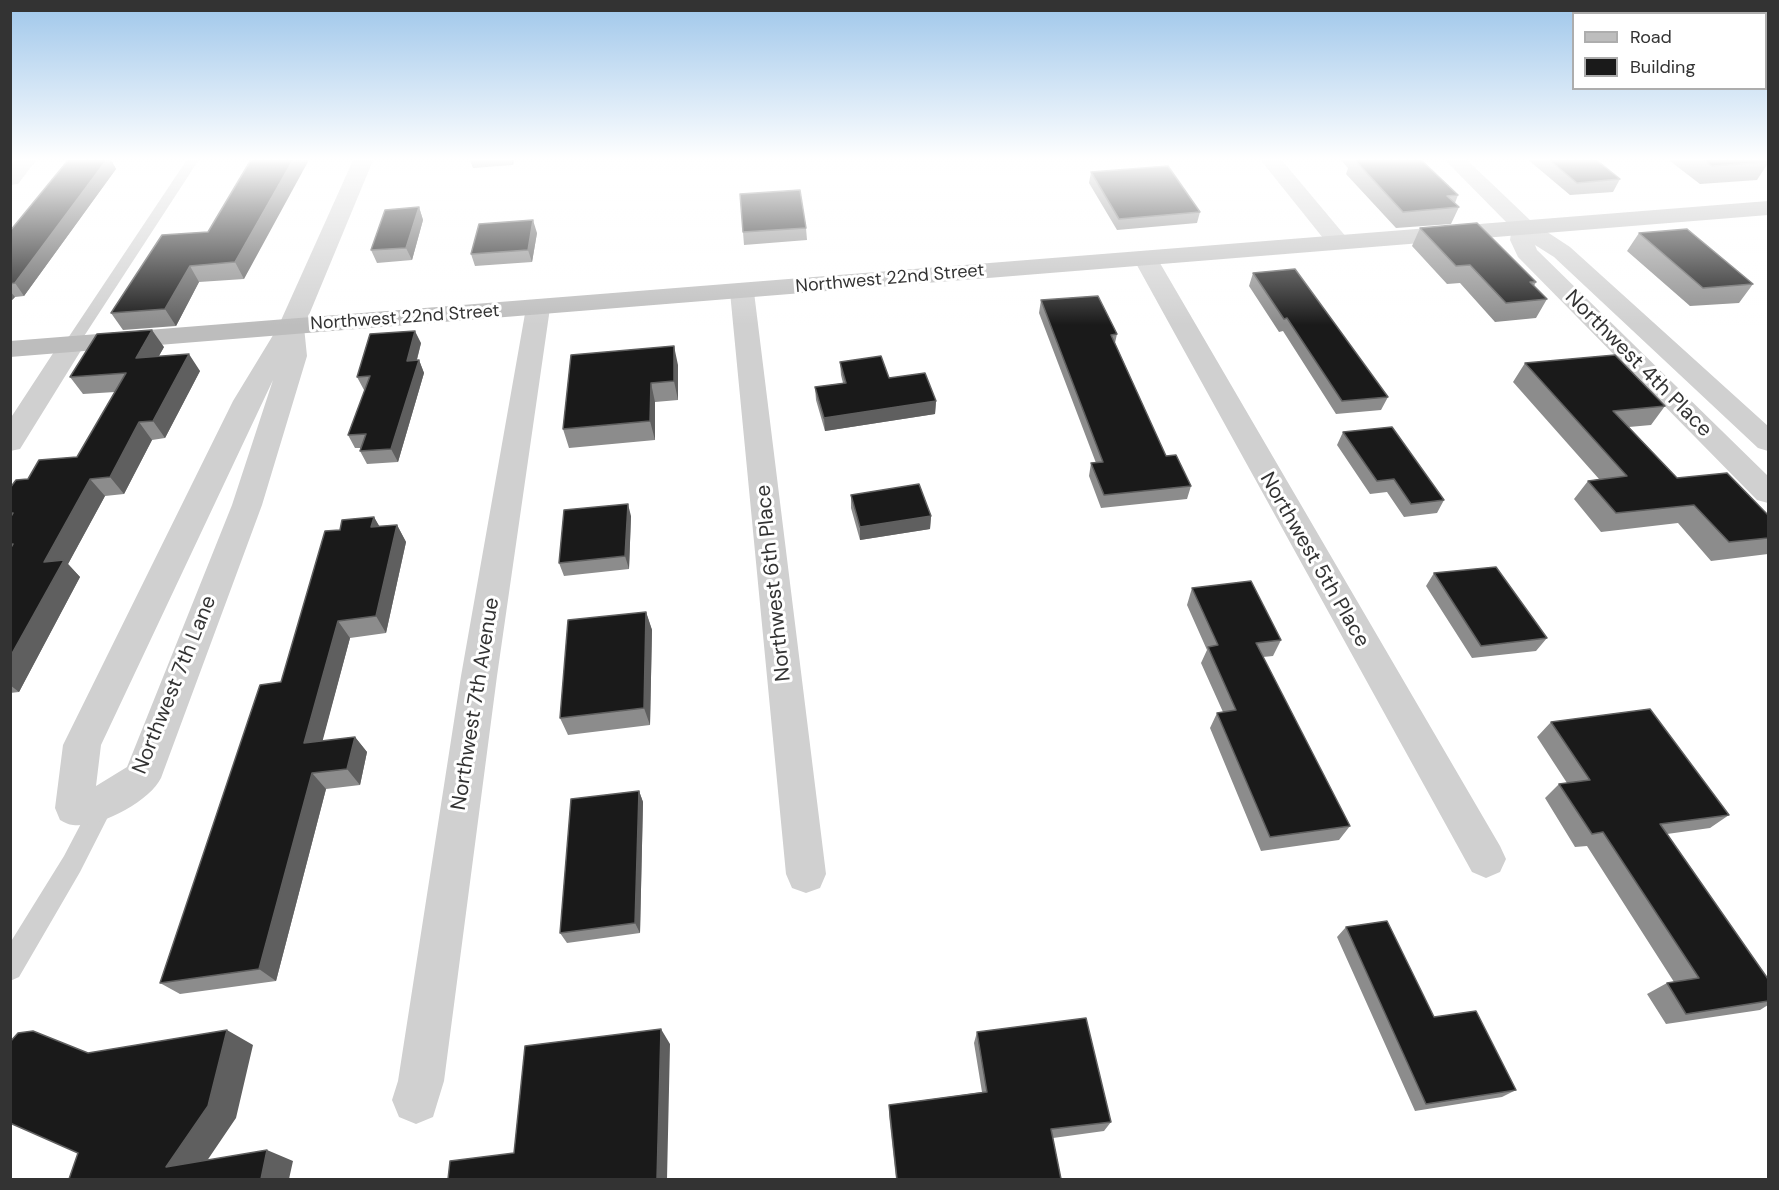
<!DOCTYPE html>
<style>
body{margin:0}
#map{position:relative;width:1779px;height:1190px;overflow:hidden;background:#fff;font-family:"DM Sans",sans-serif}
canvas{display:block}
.frame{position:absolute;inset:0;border:12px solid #333;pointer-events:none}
.legend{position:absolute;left:1572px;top:12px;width:195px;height:78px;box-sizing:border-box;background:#fff;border:2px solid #adadad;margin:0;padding:8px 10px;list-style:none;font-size:18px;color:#333}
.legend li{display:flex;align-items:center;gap:12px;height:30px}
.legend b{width:30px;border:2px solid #adadad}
</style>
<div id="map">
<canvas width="1779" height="1190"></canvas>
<div class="frame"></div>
<ul class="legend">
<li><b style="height:8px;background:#bdbdbd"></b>Road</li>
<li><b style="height:16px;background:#1a1a1a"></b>Building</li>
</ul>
</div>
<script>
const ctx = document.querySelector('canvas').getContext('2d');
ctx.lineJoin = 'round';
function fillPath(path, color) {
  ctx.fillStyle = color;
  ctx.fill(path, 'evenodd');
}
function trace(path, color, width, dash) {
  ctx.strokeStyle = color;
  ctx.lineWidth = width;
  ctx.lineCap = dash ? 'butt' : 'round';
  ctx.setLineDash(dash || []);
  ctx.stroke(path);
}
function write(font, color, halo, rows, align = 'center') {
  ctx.font = font + ' "DM Sans",sans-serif';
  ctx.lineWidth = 6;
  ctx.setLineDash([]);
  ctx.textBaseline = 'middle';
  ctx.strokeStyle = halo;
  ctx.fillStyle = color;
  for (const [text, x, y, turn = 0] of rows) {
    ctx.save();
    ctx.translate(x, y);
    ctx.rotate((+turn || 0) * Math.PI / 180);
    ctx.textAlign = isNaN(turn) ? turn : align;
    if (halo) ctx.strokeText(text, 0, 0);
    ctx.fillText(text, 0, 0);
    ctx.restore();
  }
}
const lane = new Path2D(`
 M 188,158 L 200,158 L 77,347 L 67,347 L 64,344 Z
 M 104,792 L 112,795 L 115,802 L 112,809 L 80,872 L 19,977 L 10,981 L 10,943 L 64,856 L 96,795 Z`);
const street = new Path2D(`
 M 17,158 L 38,158 L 18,184 L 10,185 L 10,165 Z
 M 354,158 L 374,158 L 304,327 L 307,356 L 262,505 L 161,778 C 150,801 100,828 73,825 C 69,825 64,822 60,820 L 55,808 L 63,745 L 233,401 L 278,327 ZM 273,380 L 232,505 L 127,767 L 96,786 L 101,745 Z
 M 1259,158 L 1280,158 L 1347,238 L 1351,243 L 1347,248 L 1331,248 Z
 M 1443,158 L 1465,158 L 1532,222 L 1570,247 L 1768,426 L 1768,451 L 1758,448 L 1554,257 L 1535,245 L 1537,250 L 1768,476 L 1768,503 L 1757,500 L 1518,257 L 1510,240 L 1512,228 Z
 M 1145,251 L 1153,253 L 1157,258 L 1500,846 L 1506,859 L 1500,872 L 1486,878 L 1472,872 L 1133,258 L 1137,253 Z
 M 742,285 L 751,287 L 754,292 L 826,874 L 820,888 L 806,893 L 792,888 L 786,874 L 730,292 L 733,287 Z
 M 538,301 L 547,303 L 550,308 L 497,676 L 444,1081 L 433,1117 L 416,1124 L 399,1117 L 392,1100 L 398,1081 L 461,676 L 526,308 L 529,303 Z
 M 72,336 L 81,338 L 85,344 L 20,449 L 10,451 L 10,419 L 63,338 Z`);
const secondary = new Path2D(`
 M 1768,201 L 1768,215 L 10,357 L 10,341 Z`);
const wall = new Path2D(`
 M 86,158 L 110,158 L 116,169 L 24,296 L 15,297 L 10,302 L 10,231 Z
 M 252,158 L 244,279 L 199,282 L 176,326 L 123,330 L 111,313 L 208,232 Z
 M 469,158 L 514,158 L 513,165 L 473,168 Z
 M 1339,158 L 1419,158 L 1458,195 L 1455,203 L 1459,207 L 1451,224 L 1396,228 L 1346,174 L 1348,168 Z
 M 1526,158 L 1594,158 L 1620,179 L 1613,192 L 1570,195 Z
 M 1666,158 L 1764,158 L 1768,162 L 1768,163 L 1757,180 L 1700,184 Z
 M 1091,172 L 1200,212 L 1197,223 L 1117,230 L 1089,183 Z
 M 419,207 L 423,220 L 412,260 L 377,263 L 371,250 Z
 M 806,228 L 807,240 L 744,245 L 743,232 Z
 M 1420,228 L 1536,282 L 1534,286 L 1547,299 L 1536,318 L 1495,322 L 1460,283 L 1447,284 L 1412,246 Z
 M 537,233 L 532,262 L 475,266 L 471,254 Z
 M 1639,233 L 1753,284 L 1739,303 L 1690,306 L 1627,251 Z
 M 1253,273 L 1388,397 L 1381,410 L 1336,414 L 1283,331 L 1279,332 L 1249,286 Z
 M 1041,300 L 1117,334 L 1115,343 L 1166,456 L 1191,486 L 1187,499 L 1101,508 L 1089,476 L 1091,463 L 1096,463 L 1039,313 Z
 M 421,343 L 417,360 L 419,360 L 424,373 L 398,462 L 367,464 L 360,451 L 361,448 L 355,448 L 348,435 L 365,390 L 364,390 L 357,377 Z
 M 164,347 L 159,356 L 200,371 L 165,438 L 152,440 L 124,494 L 105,496 L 68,564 L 80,577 L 19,692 L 10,693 L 10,488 L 28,479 L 77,457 L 115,392 L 83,394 L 70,377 Z
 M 840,362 L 889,378 L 936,401 L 935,414 L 825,431 L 816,400 L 815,387 L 843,383 L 841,375 Z
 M 1525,363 L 1665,406 L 1651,425 L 1629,427 L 1677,478 L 1768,515 L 1768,554 L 1711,561 L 1678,523 L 1601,532 L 1574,499 L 1588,481 L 1599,479 L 1513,382 Z
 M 678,365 L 678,400 L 655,402 L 655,440 L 569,448 L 563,429 Z
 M 1343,432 L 1444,500 L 1437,513 L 1404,517 L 1387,492 L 1370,494 L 1337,445 Z
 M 851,495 L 931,516 L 930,529 L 860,540 L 851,508 Z
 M 631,516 L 629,569 L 564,576 L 559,563 Z
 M 374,517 L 379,527 L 397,525 L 406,542 L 386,633 L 350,638 L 322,741 L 355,737 L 367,752 L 360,785 L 326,789 L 276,981 L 180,994 L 160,983 L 281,682 L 340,530 Z
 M 1434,573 L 1547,638 L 1536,651 L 1472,658 L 1426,586 Z
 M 1192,588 L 1281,640 L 1273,656 L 1263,657 L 1350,826 L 1339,840 L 1261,851 L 1210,728 L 1217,713 L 1223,712 L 1201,663 L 1207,650 L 1187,605 Z
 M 646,612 L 652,630 L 650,725 L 568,735 L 560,718 Z
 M 1551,722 L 1729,815 L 1710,828 L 1667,834 L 1768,979 L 1768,1005 L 1760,1010 L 1666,1024 L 1647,994 L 1667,983 L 1674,982 L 1587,846 L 1575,847 L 1545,798 L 1559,784 L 1567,783 L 1537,737 Z
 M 639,791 L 643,802 L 640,933 L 567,943 L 560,933 Z
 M 1346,927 L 1434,1017 L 1516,1090 L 1502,1097 L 1415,1111 L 1337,937 Z
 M 977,1032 L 1111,1122 L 1104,1131 L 1053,1138 L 1061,1179 L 896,1179 L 889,1115 L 889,1105 L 982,1092 L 974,1043 Z`);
const shadedWall = new Path2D(`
 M 108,158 L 110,158 L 116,169 L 24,296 L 15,283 Z
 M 294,158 L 310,158 L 244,279 L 235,262 Z
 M 510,158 L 514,158 L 513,165 Z
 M 419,207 L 423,220 L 412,260 L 406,248 Z
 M 533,220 L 537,233 L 532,262 L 528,250 Z
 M 190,266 L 199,282 L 176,326 L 165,309 Z
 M 10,291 L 15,297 L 10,302 Z
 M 152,330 L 164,347 L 148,375 L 136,358 Z
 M 415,331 L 421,343 L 413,374 L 407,361 Z
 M 674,346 L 678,365 L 678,400 L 674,381 Z
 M 189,354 L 200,371 L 165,438 L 153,421 Z
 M 419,360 L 424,373 L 398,462 L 391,449 Z
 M 651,383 L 655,402 L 655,440 L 650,421 Z
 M 936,401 L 935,414 L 825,431 L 824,418 Z
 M 139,422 L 152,440 L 124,494 L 110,477 Z
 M 90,479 L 105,496 L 68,564 L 80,577 L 19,692 L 10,685 L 10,657 L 44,562 Z
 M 628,504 L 631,516 L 629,569 L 625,556 Z
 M 931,516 L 930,529 L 860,540 L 860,527 Z
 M 374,517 L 384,534 L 371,527 Z
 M 397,525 L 406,542 L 386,633 L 376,616 Z
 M 646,612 L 652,630 L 650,725 L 644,708 Z
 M 338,621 L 350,638 L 318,758 L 304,743 Z
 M 355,737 L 367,752 L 360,785 L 347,769 Z
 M 312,773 L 326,789 L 276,981 L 259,969 Z
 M 639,791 L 643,802 L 640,933 L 635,923 Z
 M 661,1029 L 670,1044 L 667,1179 L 657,1179 Z
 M 227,1030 L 253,1045 L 236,1118 L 196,1177 L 166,1167 Z
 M 267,1150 L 293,1161 L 289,1179 L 261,1179 Z`);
const building = new Path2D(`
 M 86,158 L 108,158 L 15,283 L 10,284 L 10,231 L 69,159 Z
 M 252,158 L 294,158 L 235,262 L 190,266 L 165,309 L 111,313 L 162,235 L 208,232 Z
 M 1353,158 L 1419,158 L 1458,195 L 1447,196 L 1459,207 L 1403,212 Z
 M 1547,158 L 1594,158 L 1620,179 L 1577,183 Z
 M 1701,158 L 1764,158 L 1768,162 L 1712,166 Z
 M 1168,166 L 1200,212 L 1119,219 L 1091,172 Z
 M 800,190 L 806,228 L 743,232 L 740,194 Z
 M 419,207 L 406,248 L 371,250 L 385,210 Z
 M 533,220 L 528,250 L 471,254 L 479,224 Z
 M 1477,223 L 1536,282 L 1530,282 L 1547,299 L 1506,303 L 1470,265 L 1456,266 L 1420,228 Z
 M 1687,229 L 1753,284 L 1703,288 L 1639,233 Z
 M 1295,269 L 1388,397 L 1342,401 L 1287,318 L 1284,319 L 1253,273 Z
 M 1098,296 L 1117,334 L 1111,335 L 1166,456 L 1176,455 L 1191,486 L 1104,495 L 1091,463 L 1103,462 L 1041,300 Z
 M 152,330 L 136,358 L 189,354 L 153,421 L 139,422 L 110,477 L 90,479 L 44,562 L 64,560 L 10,657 L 10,549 L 13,544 L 10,545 L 10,518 L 13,513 L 10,514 L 10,488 L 16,480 L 28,479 L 39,460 L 77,457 L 126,373 L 70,377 L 97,334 Z
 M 415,331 L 407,361 L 419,360 L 391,449 L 360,451 L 366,434 L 348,435 L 370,376 L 357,377 L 370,334 Z
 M 674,346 L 674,381 L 651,383 L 650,421 L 563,429 L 571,355 Z
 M 1615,355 L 1665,406 L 1613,411 L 1677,478 L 1727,473 L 1768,515 L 1768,538 L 1729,542 L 1694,505 L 1616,513 L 1588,481 L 1627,476 L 1525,363 Z
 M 881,356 L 889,378 L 925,373 L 936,401 L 824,418 L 815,387 L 846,383 L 840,362 Z
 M 1392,427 L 1444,500 L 1411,504 L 1394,479 L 1377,481 L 1343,432 Z
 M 919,484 L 931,516 L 860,527 L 851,495 Z
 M 628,504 L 625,556 L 559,563 L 564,510 Z
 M 374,517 L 371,527 L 397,525 L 376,616 L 338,621 L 304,743 L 355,737 L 347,769 L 312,773 L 259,969 L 160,983 L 260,685 L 281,682 L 325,531 L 340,530 L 342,520 Z
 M 1496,567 L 1547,638 L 1481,646 L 1434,573 Z
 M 1251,581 L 1281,640 L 1256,643 L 1350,826 L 1270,837 L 1217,713 L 1236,710 L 1208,647 L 1218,645 L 1192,588 Z
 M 646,612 L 644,708 L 560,718 L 568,620 Z
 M 1650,709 L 1729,815 L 1660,824 L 1768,979 L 1768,1001 L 1686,1014 L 1667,983 L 1699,978 L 1603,832 L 1592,834 L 1559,784 L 1590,780 L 1551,722 Z
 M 639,791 L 635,923 L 560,933 L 571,799 Z
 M 1387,921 L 1434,1017 L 1476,1011 L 1516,1090 L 1426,1104 L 1346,927 Z
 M 1086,1018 L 1111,1122 L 1051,1129 L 1061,1179 L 897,1179 L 889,1105 L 987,1092 L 977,1032 Z
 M 661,1029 L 657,1179 L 448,1179 L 450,1161 L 514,1153 L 525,1046 Z
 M 227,1030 L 208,1106 L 166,1167 L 267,1150 L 261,1179 L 69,1179 L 78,1153 L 10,1123 L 10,1042 L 18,1033 L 33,1031 L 88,1053 Z`);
const farStreetnames = [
 ["Northwest 22nd Street",890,279,-5],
 ["Northwest 22nd Street",405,318,-4]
];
const streetNames = [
 ["Northwest 4th Place",1638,364,45],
 ["Northwest 5th Place",1314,560,60],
 ["Northwest 6th Place",774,583,-96],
 ["Northwest 7th Lane",175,685,-68],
 ["Northwest 7th Avenue",476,704,-81]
];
fillPath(lane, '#d0d0d0');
fillPath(street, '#d0d0d0');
fillPath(secondary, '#bdbdbd');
fillPath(wall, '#8c8c8c');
fillPath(shadedWall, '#5f5f5f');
fillPath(building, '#1a1a1a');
trace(building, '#5f5f5f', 1.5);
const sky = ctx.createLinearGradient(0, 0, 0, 325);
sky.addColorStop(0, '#9ec6ea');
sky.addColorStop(0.49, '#fff');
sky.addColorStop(1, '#ffffff00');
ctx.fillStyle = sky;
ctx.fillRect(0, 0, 1779, 325);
write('18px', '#333', '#fff', farStreetnames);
write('21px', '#333', '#fff', streetNames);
</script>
